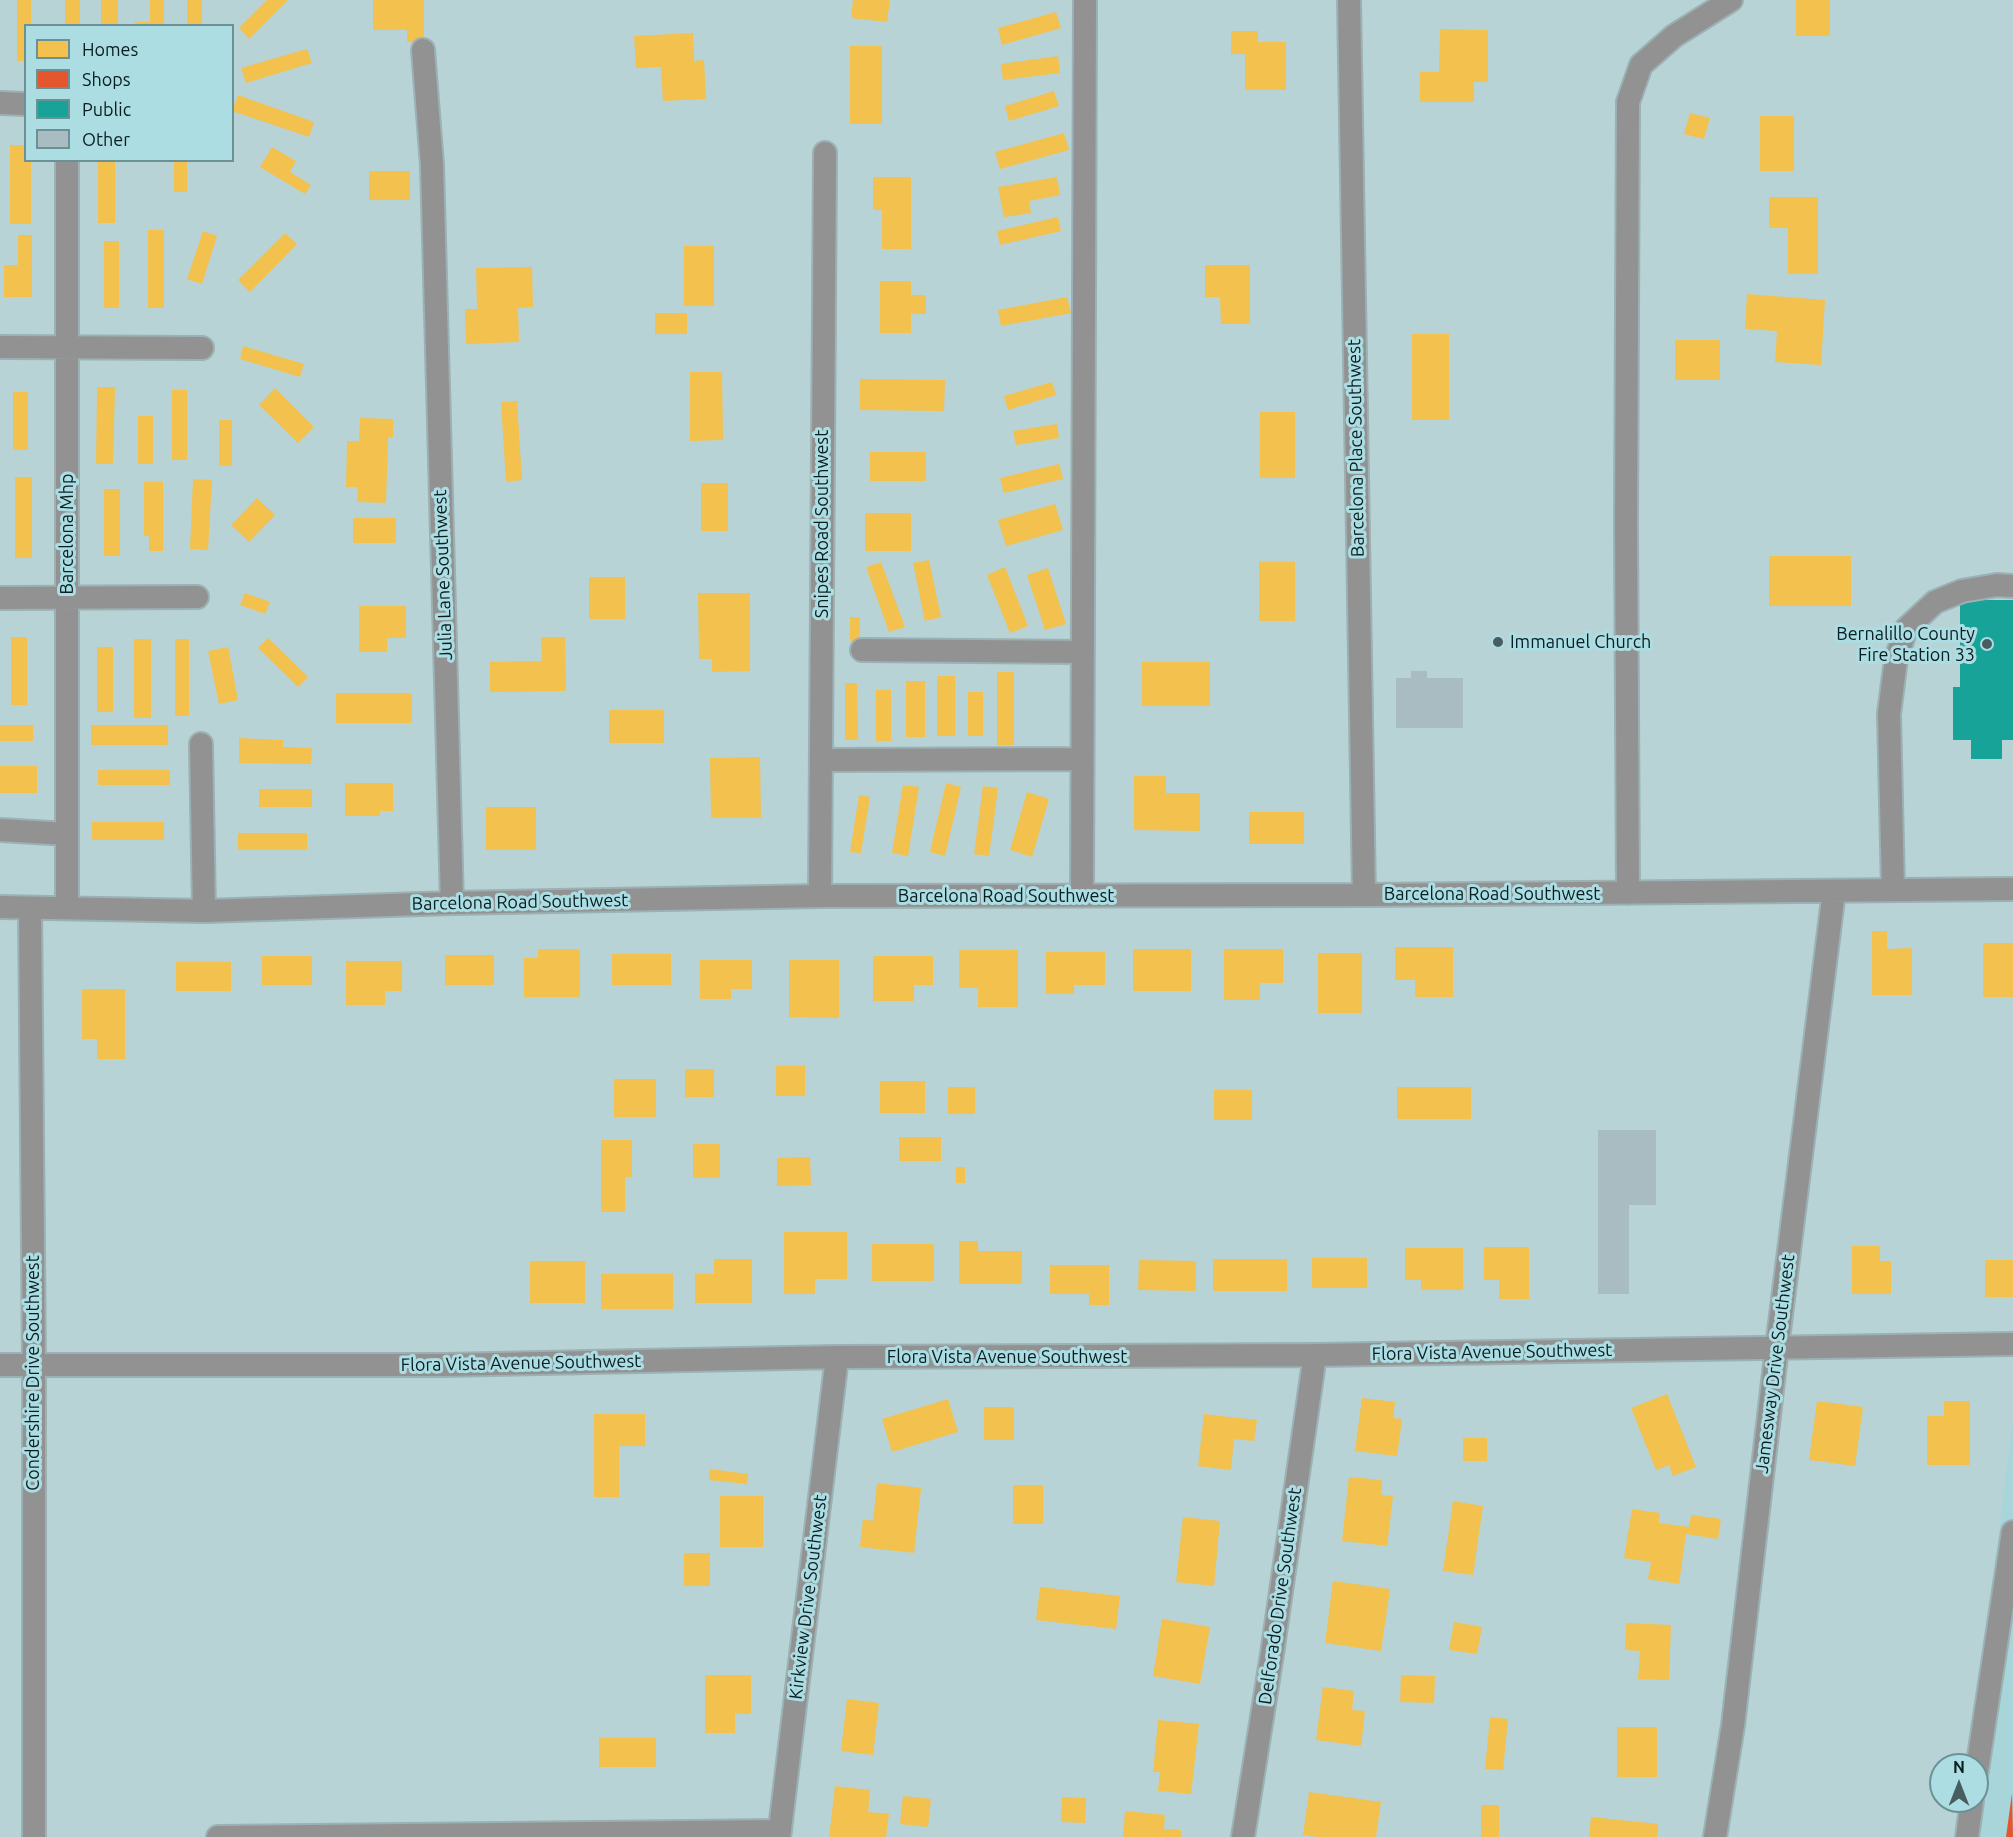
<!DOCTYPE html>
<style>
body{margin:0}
#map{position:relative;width:2013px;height:1837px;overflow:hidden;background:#b8d3d6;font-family:Ubuntu,sans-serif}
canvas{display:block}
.legend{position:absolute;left:24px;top:24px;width:210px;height:138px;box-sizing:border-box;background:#abdde3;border:2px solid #6b9195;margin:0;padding:8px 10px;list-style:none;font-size:18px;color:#0a1e21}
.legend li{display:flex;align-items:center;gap:12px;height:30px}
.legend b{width:30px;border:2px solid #6b9195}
.north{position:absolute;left:1929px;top:1753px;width:60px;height:60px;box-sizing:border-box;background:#abdde3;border:2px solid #6b9195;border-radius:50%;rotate:0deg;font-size:16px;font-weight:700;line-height:24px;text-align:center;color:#0a1e21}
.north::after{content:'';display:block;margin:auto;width:21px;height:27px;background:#475d60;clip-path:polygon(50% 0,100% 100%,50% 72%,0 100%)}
</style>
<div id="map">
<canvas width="2013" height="1837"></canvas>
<ul class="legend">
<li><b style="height:16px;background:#f2c14e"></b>Homes</li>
<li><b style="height:16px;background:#e4572e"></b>Shops</li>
<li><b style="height:16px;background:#17a398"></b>Public</li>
<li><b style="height:16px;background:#a8bcc1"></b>Other</li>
</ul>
<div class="north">N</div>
</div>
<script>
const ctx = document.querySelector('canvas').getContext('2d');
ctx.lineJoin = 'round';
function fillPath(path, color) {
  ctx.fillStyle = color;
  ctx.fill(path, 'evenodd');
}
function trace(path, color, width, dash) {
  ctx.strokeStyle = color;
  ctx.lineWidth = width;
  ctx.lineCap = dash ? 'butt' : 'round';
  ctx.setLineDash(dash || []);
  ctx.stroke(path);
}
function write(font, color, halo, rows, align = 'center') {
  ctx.font = font + ' Ubuntu,sans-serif';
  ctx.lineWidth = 6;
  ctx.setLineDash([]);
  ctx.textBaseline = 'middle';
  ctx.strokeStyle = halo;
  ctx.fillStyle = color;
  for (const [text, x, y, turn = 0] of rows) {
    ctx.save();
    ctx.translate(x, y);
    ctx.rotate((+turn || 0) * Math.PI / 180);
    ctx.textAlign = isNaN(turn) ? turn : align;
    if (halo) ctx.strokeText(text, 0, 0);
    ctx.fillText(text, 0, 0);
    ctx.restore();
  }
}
const built = new Path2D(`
 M 2013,1422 L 2013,1837 L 1959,1837 L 1977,1801 L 1977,1765 L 1968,1765 Z`);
const homes = new Path2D(`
 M 17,0 L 31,0 L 31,26 L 26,26 L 26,61 L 17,61 Z
 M 65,0 L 80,0 L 80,26 L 65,26 Z
 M 101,0 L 118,0 L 118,26 L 101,26 Z
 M 150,0 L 164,0 L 164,26 L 135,26 L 135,22 L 150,22 Z
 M 187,0 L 202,0 L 202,26 L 187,26 Z
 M 267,0 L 288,0 L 249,39 L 239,28 Z
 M 373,0 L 424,0 L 424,43 L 407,42 L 407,30 L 373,30 Z
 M 853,0 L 890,0 L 887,22 L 851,18 Z
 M 1796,0 L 1830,0 L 1830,36 L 1796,36 Z
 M 1056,12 L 1061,28 L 1002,45 L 998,28 Z
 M 1440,29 L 1488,30 L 1488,82 L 1474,82 L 1474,102 L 1420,102 L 1420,72 L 1439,72 Z
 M 1231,31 L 1258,31 L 1258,42 L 1286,42 L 1286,90 L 1245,90 L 1245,54 L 1231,54 Z
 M 693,33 L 694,61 L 704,60 L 706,99 L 663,101 L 661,67 L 636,68 L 634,36 Z
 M 850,46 L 882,46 L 882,124 L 850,124 Z
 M 307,49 L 312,63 L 246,83 L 241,68 Z
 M 1058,56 L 1060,73 L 1003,80 L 1001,64 Z
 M 1054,91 L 1059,106 L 1009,121 L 1005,106 Z
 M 238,95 L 314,122 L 309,137 L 232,111 Z
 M 1690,113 L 1710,118 L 1704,139 L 1684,134 Z
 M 1760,116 L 1794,116 L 1794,171 L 1760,171 Z
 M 1064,133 L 1069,150 L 1000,169 L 995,152 Z
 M 10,145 L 26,145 L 26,160 L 31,160 L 31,224 L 10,224 Z
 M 272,147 L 296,161 L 290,172 L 311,185 L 305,194 L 260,167 Z
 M 98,160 L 115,160 L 115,223 L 98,223 Z
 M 174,160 L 187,160 L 187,192 L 174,192 Z
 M 369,171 L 410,171 L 410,200 L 369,200 Z
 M 873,177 L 911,177 L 911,249 L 882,249 L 882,210 L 873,210 Z
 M 1057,177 L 1060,195 L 1029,201 L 1031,213 L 1004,217 L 998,187 Z
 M 1769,197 L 1818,197 L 1818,274 L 1788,274 L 1788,228 L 1769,228 Z
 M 1058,217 L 1061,231 L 1000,245 L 997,231 Z
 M 148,230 L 164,230 L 164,308 L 148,308 Z
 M 203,231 L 217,236 L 202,284 L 187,279 Z
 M 285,233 L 297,244 L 250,292 L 238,280 Z
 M 18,235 L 32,235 L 32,297 L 4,297 L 4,265 L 18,265 Z
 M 104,241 L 119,241 L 119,308 L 104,308 Z
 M 684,246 L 714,246 L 714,306 L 684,306 Z
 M 1205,265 L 1250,265 L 1250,324 L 1221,324 L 1220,297 L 1205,297 Z
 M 532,267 L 533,307 L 518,308 L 519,342 L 466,344 L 465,309 L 477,309 L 476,268 Z
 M 880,281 L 911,281 L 911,295 L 926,295 L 926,314 L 911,314 L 911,333 L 880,333 Z
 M 1747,294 L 1825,300 L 1821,365 L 1775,362 L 1777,331 L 1745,329 Z
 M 1067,297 L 1071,313 L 1001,326 L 998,310 Z
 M 655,313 L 687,313 L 687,334 L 655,334 Z
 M 1412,334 L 1449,334 L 1449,420 L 1412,420 Z
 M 1675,340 L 1720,340 L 1720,380 L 1675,380 Z
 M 243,346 L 304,364 L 300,377 L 240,359 Z
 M 690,372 L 722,372 L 723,440 L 690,441 Z
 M 860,379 L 945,380 L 944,411 L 860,410 Z
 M 1052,382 L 1056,395 L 1008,410 L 1004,396 Z
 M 97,387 L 115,387 L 113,464 L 96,464 Z
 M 275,388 L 314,427 L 298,443 L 259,405 Z
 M 172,390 L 187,390 L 187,460 L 172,460 Z
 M 13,392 L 28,392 L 28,450 L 13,450 Z
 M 517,401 L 522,480 L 506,482 L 501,402 Z
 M 1260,412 L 1295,412 L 1295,478 L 1260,478 Z
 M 138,416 L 153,416 L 153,464 L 138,464 Z
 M 360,418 L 393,419 L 393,437 L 388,437 L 386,503 L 357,502 L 358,487 L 346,487 L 347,441 L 359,441 Z
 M 219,420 L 232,420 L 232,466 L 219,466 Z
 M 1057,424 L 1059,438 L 1016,445 L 1013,431 Z
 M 870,452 L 926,452 L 926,481 L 870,481 Z
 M 1059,464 L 1063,479 L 1004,493 L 1000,478 Z
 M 15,477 L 32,477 L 32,558 L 15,558 Z
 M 193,479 L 212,480 L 208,550 L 190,549 Z
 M 144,482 L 163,482 L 163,551 L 149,551 L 149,536 L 144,536 Z
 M 701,483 L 728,483 L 728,531 L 701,531 Z
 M 104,489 L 120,489 L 120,556 L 104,556 Z
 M 257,498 L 275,515 L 249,542 L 231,525 Z
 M 1055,504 L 1063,530 L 1006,546 L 998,520 Z
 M 865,513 L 911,513 L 911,551 L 865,551 Z
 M 353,518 L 396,518 L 396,543 L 353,543 Z
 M 1769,556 L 1851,556 L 1851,606 L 1769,606 Z
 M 929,560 L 941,617 L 925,621 L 913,563 Z
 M 881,562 L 905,627 L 889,632 L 866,567 Z
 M 1259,562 L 1295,562 L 1295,621 L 1259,621 Z
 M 1005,567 L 1028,626 L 1010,633 L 987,575 Z
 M 1048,568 L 1066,624 L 1045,630 L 1027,575 Z
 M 589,577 L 625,577 L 625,619 L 589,619 Z
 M 245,593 L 270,602 L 265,614 L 240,605 Z
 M 698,593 L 750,593 L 750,671 L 712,672 L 712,659 L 699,659 Z
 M 359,606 L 406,606 L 406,638 L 387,638 L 387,652 L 359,652 Z
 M 850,617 L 860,617 L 860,641 L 850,641 Z
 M 11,637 L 27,637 L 27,705 L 11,705 Z
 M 541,637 L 565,637 L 566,691 L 490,692 L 490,662 L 542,661 Z
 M 268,638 L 308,677 L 298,687 L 258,648 Z
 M 134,639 L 151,639 L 151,718 L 134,718 Z
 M 175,639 L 189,639 L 189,716 L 175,716 Z
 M 97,647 L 113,647 L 113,712 L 97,712 Z
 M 228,647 L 238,700 L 219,704 L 208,651 Z
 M 1142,662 L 1210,662 L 1210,706 L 1142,706 Z
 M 997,672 L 1014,672 L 1014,745 L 997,745 Z
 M 937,676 L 955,676 L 955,736 L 937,736 Z
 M 906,681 L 925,681 L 925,737 L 906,737 Z
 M 845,683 L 857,683 L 858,740 L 845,740 Z
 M 876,690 L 891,690 L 891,741 L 876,741 Z
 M 968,692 L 983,692 L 983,736 L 968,736 Z
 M 336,693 L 412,693 L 412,723 L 336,723 Z
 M 609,710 L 664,710 L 664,743 L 609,743 Z
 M 0,725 L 33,725 L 33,741 L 0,741 Z
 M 91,725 L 168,725 L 168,745 L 91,745 Z
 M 239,738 L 283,740 L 283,747 L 312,748 L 311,764 L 239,763 Z
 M 760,757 L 761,818 L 711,818 L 710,758 Z
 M 0,766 L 37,766 L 37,793 L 0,793 Z
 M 98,770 L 170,770 L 170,785 L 98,785 Z
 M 1134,776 L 1166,776 L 1166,793 L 1200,793 L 1200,831 L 1134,830 Z
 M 345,783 L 393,783 L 393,811 L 380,811 L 380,816 L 345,816 Z
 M 946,783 L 961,787 L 945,856 L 930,852 Z
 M 903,785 L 919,787 L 908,856 L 892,853 Z
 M 983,786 L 998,788 L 989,856 L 974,854 Z
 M 259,789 L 312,789 L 312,807 L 259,807 Z
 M 1027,792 L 1049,799 L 1032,857 L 1010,850 Z
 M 859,795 L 870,797 L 861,853 L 850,852 Z
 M 486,807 L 536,807 L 536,850 L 486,850 Z
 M 1249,812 L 1304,812 L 1304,844 L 1249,844 Z
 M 92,822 L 164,822 L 164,840 L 92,840 Z
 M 238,833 L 307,833 L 307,850 L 238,850 Z
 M 1872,931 L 1887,931 L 1887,949 L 1912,948 L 1912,995 L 1872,995 Z
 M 1983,943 L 2013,943 L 2013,997 L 1983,997 Z
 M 1395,947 L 1453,947 L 1453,997 L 1415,997 L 1415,980 L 1395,980 Z
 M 538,949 L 580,949 L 580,997 L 524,997 L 524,958 L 538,958 Z
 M 1133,949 L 1191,949 L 1191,991 L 1133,991 Z
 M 1224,949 L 1283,949 L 1283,983 L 1260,983 L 1260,1000 L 1224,1000 Z
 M 959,950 L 1018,950 L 1018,1007 L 978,1007 L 978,988 L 959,988 Z
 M 1046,952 L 1105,952 L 1105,985 L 1074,985 L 1074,994 L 1046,994 Z
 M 1318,953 L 1362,953 L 1362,1013 L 1318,1013 Z
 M 612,954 L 671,954 L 671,985 L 612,985 Z
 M 445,955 L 494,955 L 494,985 L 445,985 Z
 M 262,956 L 312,956 L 312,985 L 262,985 Z
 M 873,956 L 933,956 L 933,985 L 914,985 L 914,1001 L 873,1001 Z
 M 700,960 L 752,960 L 752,989 L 731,989 L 731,999 L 700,999 Z
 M 789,960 L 839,960 L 839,1018 L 789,1017 Z
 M 346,961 L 402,961 L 402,991 L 385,991 L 385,1005 L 346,1005 Z
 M 176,962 L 231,962 L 231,991 L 176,991 Z
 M 82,989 L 125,989 L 125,1059 L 97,1059 L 97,1039 L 82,1039 Z
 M 776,1066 L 805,1066 L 805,1096 L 776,1096 Z
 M 685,1069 L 714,1069 L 714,1097 L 685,1097 Z
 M 614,1079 L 656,1079 L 656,1117 L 614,1117 Z
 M 880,1081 L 925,1081 L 925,1113 L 880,1113 Z
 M 948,1087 L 975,1087 L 975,1114 L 948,1114 Z
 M 1397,1087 L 1471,1087 L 1471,1119 L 1397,1119 Z
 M 1214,1090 L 1252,1090 L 1252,1120 L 1214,1120 Z
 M 899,1137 L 941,1137 L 941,1161 L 899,1161 Z
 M 601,1140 L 632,1140 L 632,1177 L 625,1177 L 625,1212 L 601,1212 Z
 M 693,1144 L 720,1144 L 720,1178 L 693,1178 Z
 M 810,1157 L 811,1185 L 777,1186 L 777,1158 Z
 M 956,1167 L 965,1167 L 965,1183 L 956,1183 Z
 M 784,1232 L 847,1232 L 847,1279 L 815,1279 L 815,1294 L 784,1294 Z
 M 959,1241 L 978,1241 L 978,1251 L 1022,1251 L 1022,1284 L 959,1284 Z
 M 872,1244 L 934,1244 L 934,1281 L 872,1281 Z
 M 1852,1246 L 1880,1246 L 1880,1261 L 1891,1261 L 1891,1294 L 1852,1294 Z
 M 1484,1247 L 1529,1247 L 1529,1299 L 1499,1299 L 1499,1280 L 1484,1280 Z
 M 1405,1248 L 1463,1248 L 1463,1290 L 1421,1290 L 1421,1280 L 1405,1280 Z
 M 1312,1258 L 1367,1258 L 1367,1288 L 1312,1288 Z
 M 714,1259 L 752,1259 L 752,1303 L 695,1303 L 695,1274 L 714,1274 Z
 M 1213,1259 L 1287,1259 L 1287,1291 L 1213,1291 Z
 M 1139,1260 L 1196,1261 L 1196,1291 L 1138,1290 Z
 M 1985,1260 L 2013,1260 L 2013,1297 L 1985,1297 Z
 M 530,1261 L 585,1261 L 585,1303 L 530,1303 Z
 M 1050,1265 L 1109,1265 L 1109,1305 L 1089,1305 L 1089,1294 L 1050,1294 Z
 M 601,1274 L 673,1274 L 673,1309 L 601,1309 Z
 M 1667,1394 L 1696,1467 L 1673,1476 L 1669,1465 L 1656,1470 L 1631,1408 Z
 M 1362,1398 L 1395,1402 L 1393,1418 L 1402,1419 L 1397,1456 L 1355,1451 Z
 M 948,1399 L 958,1432 L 892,1452 L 882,1419 Z
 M 1817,1401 L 1863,1407 L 1855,1466 L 1809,1460 Z
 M 1944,1401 L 1970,1401 L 1970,1465 L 1927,1465 L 1927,1416 L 1944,1416 Z
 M 984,1407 L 1014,1407 L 1014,1440 L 984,1440 Z
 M 594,1414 L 645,1414 L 645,1446 L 619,1446 L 619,1497 L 594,1497 Z
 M 1204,1414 L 1257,1420 L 1254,1441 L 1234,1439 L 1231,1470 L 1198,1466 Z
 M 1463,1438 L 1487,1438 L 1487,1461 L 1463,1461 Z
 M 710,1469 L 748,1474 L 747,1484 L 709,1480 Z
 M 1349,1477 L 1382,1480 L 1381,1495 L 1393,1496 L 1387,1546 L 1342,1541 Z
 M 877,1483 L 921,1488 L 914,1553 L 860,1547 L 863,1519 L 873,1521 Z
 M 1013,1485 L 1043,1485 L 1043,1524 L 1013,1524 Z
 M 720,1496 L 763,1496 L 763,1547 L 720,1547 Z
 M 1453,1501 L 1483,1506 L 1473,1575 L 1443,1571 Z
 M 1632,1509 L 1660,1513 L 1659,1523 L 1689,1527 L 1691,1515 L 1721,1519 L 1718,1539 L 1686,1534 L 1679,1584 L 1648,1579 L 1651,1562 L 1624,1558 Z
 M 1183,1517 L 1220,1521 L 1214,1586 L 1176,1582 Z
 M 684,1553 L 710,1553 L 710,1586 L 684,1586 Z
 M 1333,1581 L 1390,1589 L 1381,1651 L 1325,1643 Z
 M 1040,1587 L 1120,1596 L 1116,1629 L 1036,1620 Z
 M 1162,1619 L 1210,1627 L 1200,1684 L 1153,1676 Z
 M 1454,1622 L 1482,1627 L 1477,1654 L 1449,1650 Z
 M 1626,1623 L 1671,1625 L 1669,1680 L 1638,1679 L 1640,1651 L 1625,1650 Z
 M 705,1675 L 751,1675 L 751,1714 L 735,1714 L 735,1733 L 705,1733 Z
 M 1401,1675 L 1435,1676 L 1434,1703 L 1400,1702 Z
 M 1323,1687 L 1354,1691 L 1352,1710 L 1365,1711 L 1361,1746 L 1316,1740 Z
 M 847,1699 L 879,1703 L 873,1755 L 841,1751 Z
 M 1490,1717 L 1508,1719 L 1503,1770 L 1485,1769 Z
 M 1158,1720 L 1199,1724 L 1191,1794 L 1158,1791 L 1160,1772 L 1153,1772 Z
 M 1617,1727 L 1657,1727 L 1657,1777 L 1617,1777 Z
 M 599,1738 L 656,1738 L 656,1767 L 599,1767 Z
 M 835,1786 L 870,1790 L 868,1812 L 889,1814 L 886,1837 L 829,1837 Z
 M 1309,1792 L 1381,1802 L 1376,1837 L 1319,1837 L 1303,1835 Z
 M 903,1796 L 931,1799 L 928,1827 L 900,1824 Z
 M 1062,1797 L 1086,1798 L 1085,1823 L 1061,1822 Z
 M 1481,1805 L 1499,1805 L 1499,1837 L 1481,1837 Z
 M 1125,1811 L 1165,1815 L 1164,1829 L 1181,1830 L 1181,1837 L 1123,1837 Z
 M 1591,1817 L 1658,1824 L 1657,1837 L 1589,1837 Z`);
const shops = new Path2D(`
 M 2012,1793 L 2013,1837 L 2006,1837 Z`);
const public = new Path2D(`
 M 1960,600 L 2013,600 L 2013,740 L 2002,740 L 2002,759 L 1971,759 L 1971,740 L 1953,740 L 1953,687 L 1960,687 Z`);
const building = new Path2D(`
 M 1411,671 L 1427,671 L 1427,678 L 1463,678 L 1463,728 L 1396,728 L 1396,678 L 1411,678 Z
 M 1598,1130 L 1656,1130 L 1656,1205 L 1629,1205 L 1629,1294 L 1598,1294 Z`);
const minor = new Path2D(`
 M 1349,0 L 1364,895
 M 423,50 L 432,165 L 452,903
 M 0,103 L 26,104
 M 67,160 L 67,908
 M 0,347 L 202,348
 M 0,598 L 197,597
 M 862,650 L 1081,652
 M 201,744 L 204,911
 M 821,760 L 1082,759
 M 0,830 L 67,834
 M 1893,890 L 1889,714 L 1896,659 L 1906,629 L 1935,602 L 1962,591 L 1997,585 L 2013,586
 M 1628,893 L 1626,524 L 1628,102 L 1641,65 L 1674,36 L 1731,0
 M 820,896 L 825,153
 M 1082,896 L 1085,0
 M 0,907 L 204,911 L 452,903 L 820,896 L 1364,895 L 2013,889
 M 30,908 L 34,1366 L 34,1837
 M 0,1365 L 443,1365 L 837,1357 L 1315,1355 L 2013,1344
 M 1977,1770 L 2013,1532
 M 218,1837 L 780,1831
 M 779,1837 L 837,1357
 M 1243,1837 L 1272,1654 L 1315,1355
 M 1715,1837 L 1733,1725 L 1777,1347 L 1834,891
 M 1967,1837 L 1972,1801`);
const markers = [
 [1498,642,6,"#475d60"],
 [1987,644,6,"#475d60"]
];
const streetNames = [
 ["Barcelona Place Southwest",1356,448,-91],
 ["Snipes Road Southwest",822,524,-90],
 ["Barcelona Mhp",67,534,-90],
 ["Julia Lane Southwest",443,575,-92],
 ["Barcelona Road Southwest",1492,894],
 ["Barcelona Road Southwest",1006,896],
 ["Barcelona Road Southwest",520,902,-1],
 ["Flora Vista Avenue Southwest",1492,1352,-1],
 ["Flora Vista Avenue Southwest",1007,1357],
 ["Flora Vista Avenue Southwest",521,1363,-1],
 ["Jamesway Drive Southwest",1775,1364,-83],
 ["Condershire Drive Southwest",33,1373,-90],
 ["Delforado Drive Southwest",1280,1596,-82],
 ["Kirkview Drive Southwest",808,1597,-83]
];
const poiNames = [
 ["Bernalillo County",1975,634],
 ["Fire Station 33",1975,655],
 ["Immanuel Church",1510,642,"left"]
];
fillPath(built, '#a8d5da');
fillPath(homes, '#f2c14e');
fillPath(shops, '#e4572e');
fillPath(public, '#17a398');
fillPath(building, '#a8bcc1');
trace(minor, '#9bb1b3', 26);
trace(minor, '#939292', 22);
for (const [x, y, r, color] of markers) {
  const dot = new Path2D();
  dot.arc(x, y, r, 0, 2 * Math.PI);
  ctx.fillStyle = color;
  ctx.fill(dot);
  trace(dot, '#abdde3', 2);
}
write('18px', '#0a1e21', '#abdde3', streetNames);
write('18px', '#0a1e21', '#abdde3', poiNames, 'right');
</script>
